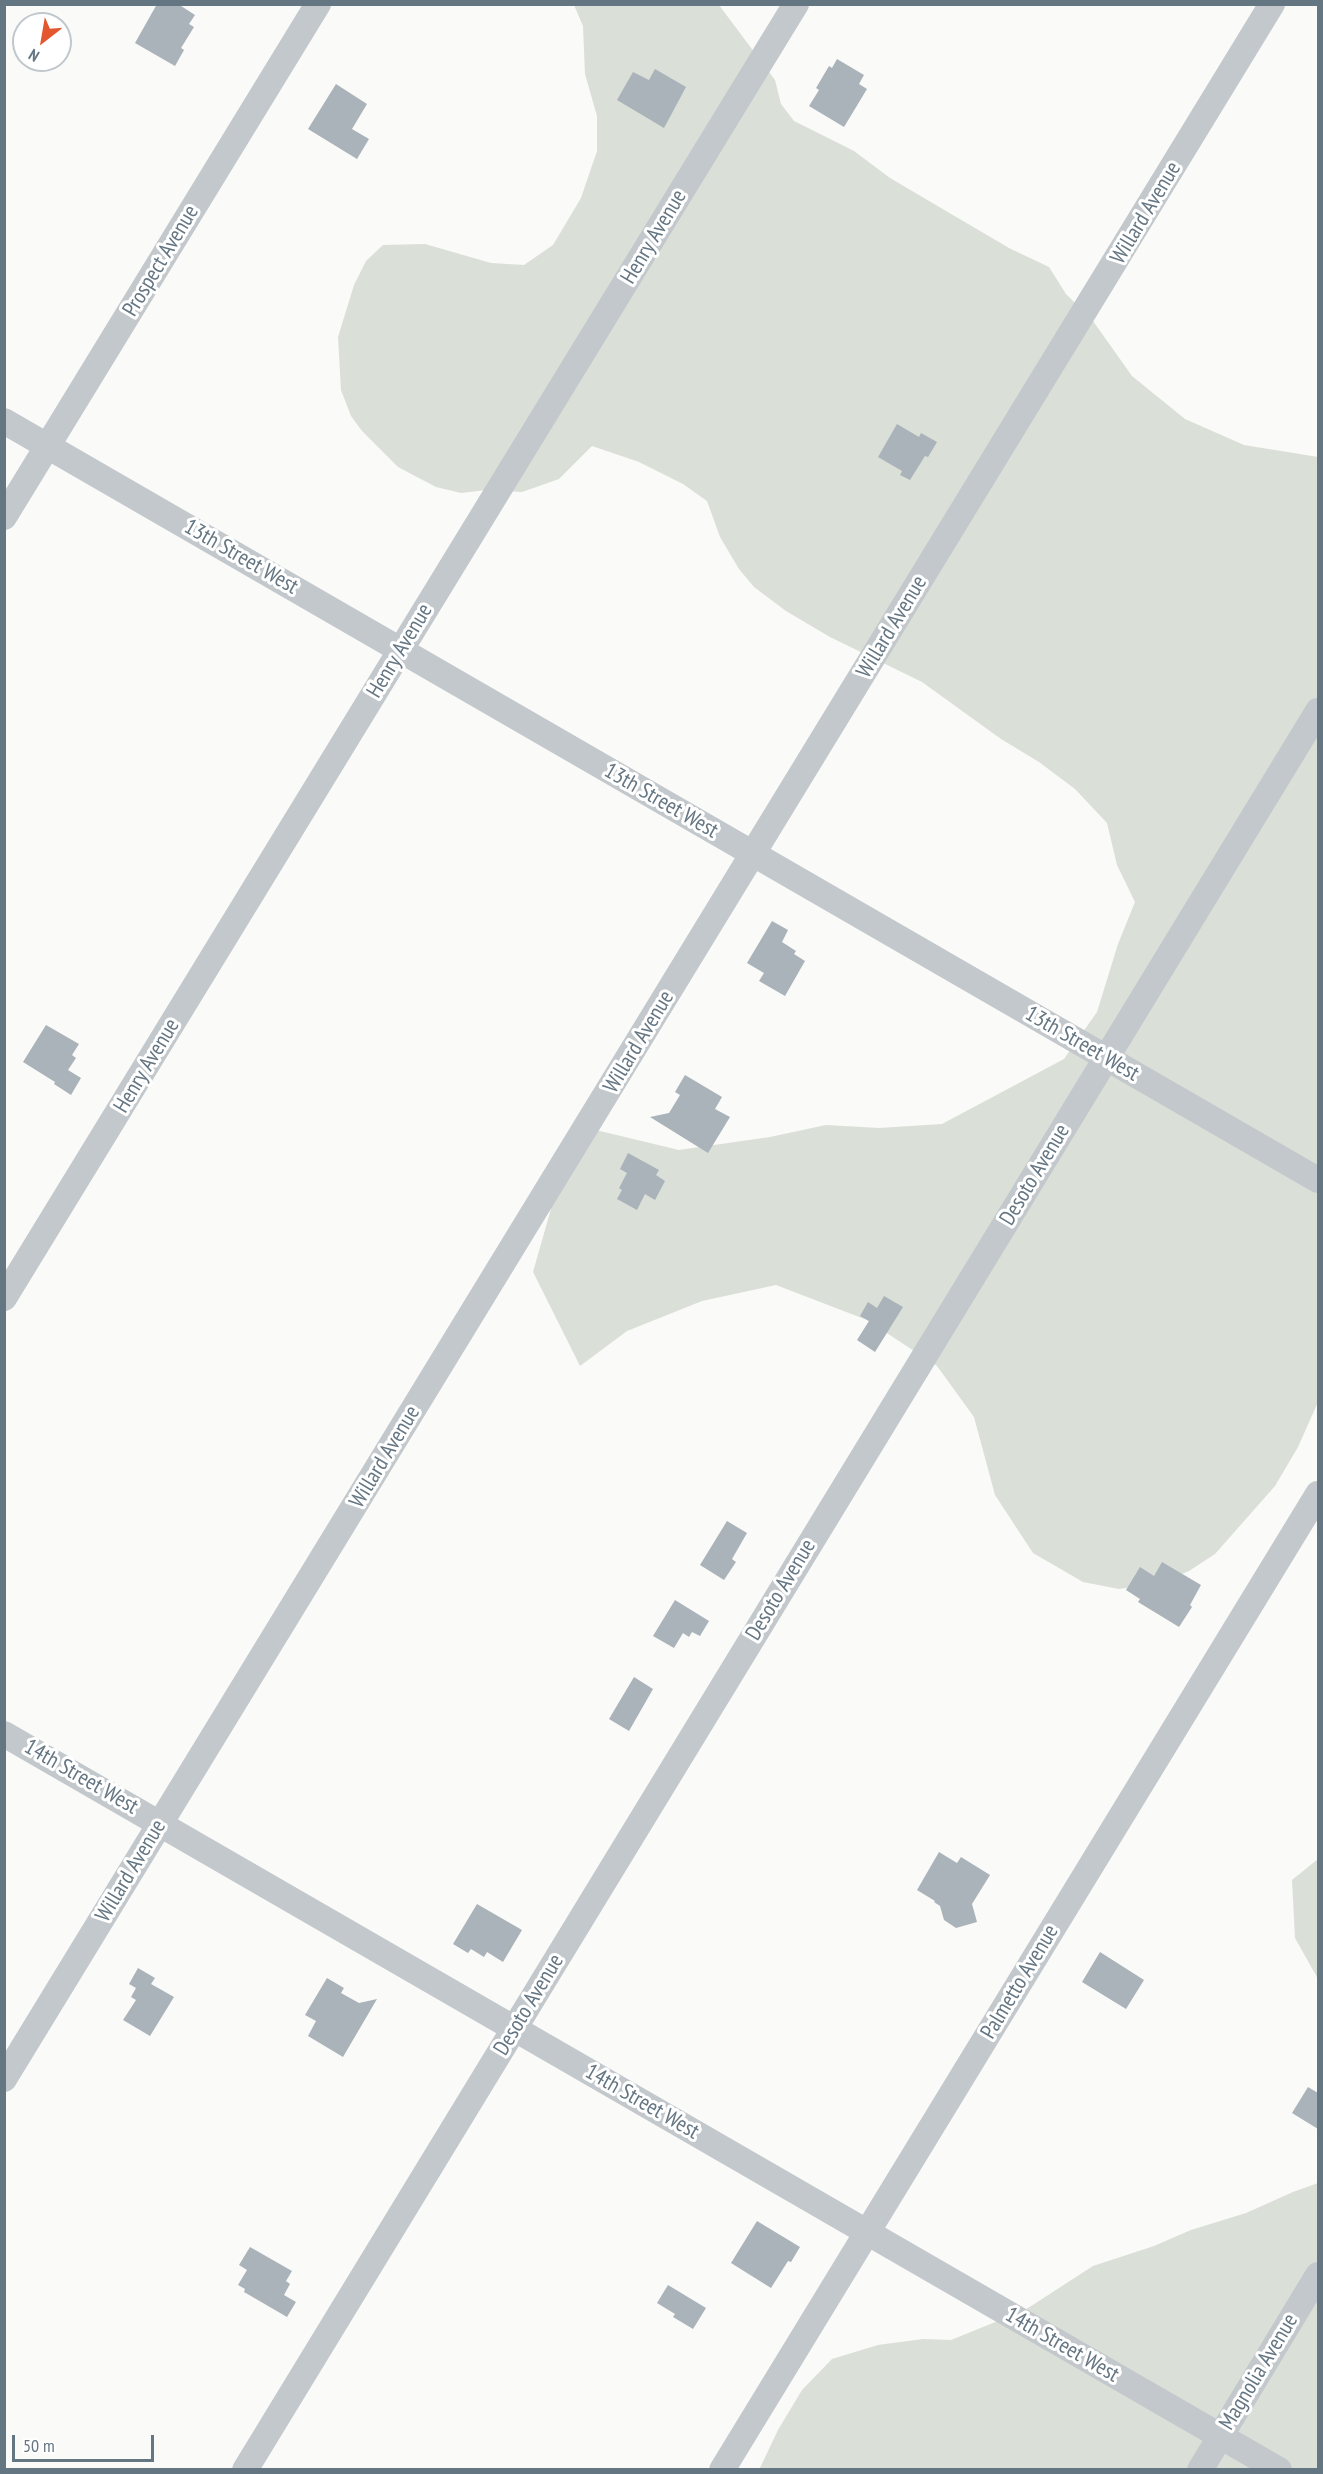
<!DOCTYPE html>
<style>
body{margin:0}
#map{position:relative;width:1323px;height:2474px;overflow:hidden;background:#fafaf8;font-family:"PT Sans Narrow",sans-serif}
canvas{display:block}
.frame{position:absolute;inset:0;border:6px solid #657683;pointer-events:none}
.north{position:absolute;left:12px;top:12px;width:60px;height:60px;box-sizing:border-box;background:#fff;border:2px solid #c1c8cd;border-radius:50%;rotate:211deg;font-size:16px;font-weight:700;line-height:24px;text-align:center;color:#657683}
.north::after{content:'';display:block;margin:auto;width:21px;height:27px;background:#e4572e;clip-path:polygon(50% 0,100% 100%,50% 72%,0 100%)}
.scale{position:absolute;left:12px;top:2435px;width:142px;height:27px;box-sizing:border-box;border:3px solid #657683;border-top:0;padding-left:8px;font-size:18px;line-height:21px;white-space:nowrap;color:#657683;-webkit-text-stroke:4px #fff;paint-order:stroke}
</style>
<div id="map">
<canvas width="1323" height="2474"></canvas>
<div class="frame"></div>
<div class="north">N</div>
<div class="scale">50 m</div>
</div>
<script>
const ctx = document.querySelector('canvas').getContext('2d');
ctx.lineJoin = 'round';
function fillPath(path, color) {
  ctx.fillStyle = color;
  ctx.fill(path, 'evenodd');
}
function trace(path, color, width, dash) {
  ctx.strokeStyle = color;
  ctx.lineWidth = width;
  ctx.lineCap = dash ? 'butt' : 'round';
  ctx.setLineDash(dash || []);
  ctx.stroke(path);
}
function write(font, color, halo, rows, align = 'center') {
  ctx.font = font + ' "PT Sans Narrow",sans-serif';
  ctx.lineWidth = 6;
  ctx.setLineDash([]);
  ctx.textBaseline = 'middle';
  ctx.strokeStyle = halo;
  ctx.fillStyle = color;
  for (const [text, x, y, turn = 0] of rows) {
    ctx.save();
    ctx.translate(x, y);
    ctx.rotate((+turn || 0) * Math.PI / 180);
    ctx.textAlign = isNaN(turn) ? turn : align;
    if (halo) ctx.strokeText(text, 0, 0);
    ctx.fillText(text, 0, 0);
    ctx.restore();
  }
}
const green = new Path2D(`
 M 574,5 L 719,5 L 775,80 L 781,104 L 794,121 L 854,151 L 890,178 L 1009,248 L 1049,267 L 1066,294 L 1093,321 L 1132,376 L 1185,419 L 1244,445 L 1318,457 L 1318,1402 L 1298,1447 L 1275,1486 L 1215,1554 L 1189,1571 L 1160,1583 L 1119,1589 L 1083,1582 L 1033,1553 L 995,1495 L 974,1417 L 937,1366 L 867,1320 L 776,1285 L 702,1301 L 627,1331 L 580,1366 L 533,1272 L 575,1125 L 679,1150 L 770,1137 L 826,1125 L 879,1128 L 942,1124 L 1064,1059 L 1097,1012 L 1118,944 L 1135,902 L 1117,865 L 1107,823 L 1075,789 L 1039,762 L 1001,739 L 922,682 L 830,637 L 786,611 L 754,587 L 739,569 L 720,537 L 707,501 L 683,484 L 639,462 L 592,446 L 559,479 L 522,492 L 486,490 L 461,493 L 436,487 L 398,467 L 362,431 L 351,416 L 341,390 L 338,337 L 354,285 L 366,261 L 383,245 L 425,244 L 491,263 L 524,265 L 553,245 L 581,198 L 597,151 L 597,116 L 585,74 L 583,26 Z
 M 1318,1859 L 1318,1979 L 1295,1938 L 1292,1880 Z
 M 1318,2183 L 1318,2469 L 759,2470 L 778,2430 L 802,2390 L 832,2359 L 878,2345 L 923,2339 L 951,2340 L 1025,2310 L 1093,2266 L 1154,2246 L 1191,2230 L 1246,2213 L 1293,2192 Z`);
const building = new Path2D(`
 M 157,4 L 178,4 L 195,15 L 189,24 L 194,27 L 181,48 L 184,50 L 175,66 L 135,43 Z
 M 837,59 L 864,75 L 859,84 L 867,89 L 844,127 L 809,106 L 819,90 L 816,88 L 829,66 L 832,68 Z
 M 655,69 L 686,87 L 664,128 L 617,100 L 633,72 L 649,80 Z
 M 336,84 L 367,104 L 352,129 L 369,139 L 357,159 L 308,129 Z
 M 897,424 L 919,437 L 921,433 L 937,442 L 928,457 L 925,456 L 910,480 L 900,475 L 902,471 L 878,457 Z
 M 772,921 L 788,930 L 782,942 L 796,951 L 794,954 L 805,961 L 785,996 L 759,981 L 764,973 L 747,963 Z
 M 46,1025 L 79,1044 L 72,1055 L 76,1058 L 68,1070 L 81,1078 L 71,1095 L 54,1084 L 55,1082 L 23,1062 Z
 M 685,1075 L 722,1097 L 715,1109 L 730,1117 L 708,1153 L 650,1117 L 669,1113 L 680,1095 L 675,1092 Z
 M 628,1153 L 659,1170 L 656,1175 L 665,1181 L 655,1200 L 645,1194 L 637,1210 L 617,1199 L 622,1190 L 619,1188 L 627,1173 L 620,1169 Z
 M 884,1296 L 903,1307 L 875,1352 L 857,1340 L 869,1321 L 860,1316 L 868,1302 L 877,1308 Z
 M 727,1521 L 747,1533 L 732,1559 L 736,1562 L 724,1580 L 700,1565 Z
 M 1162,1562 L 1201,1585 L 1190,1605 L 1192,1607 L 1179,1627 L 1138,1602 L 1140,1599 L 1126,1590 L 1140,1567 L 1154,1576 Z
 M 675,1600 L 709,1621 L 700,1636 L 692,1632 L 689,1637 L 683,1633 L 674,1648 L 653,1636 Z
 M 634,1677 L 653,1689 L 629,1731 L 609,1719 Z
 M 939,1852 L 957,1863 L 961,1857 L 990,1875 L 972,1904 L 977,1922 L 956,1928 L 944,1920 L 940,1906 L 934,1902 L 935,1901 L 917,1890 Z
 M 477,1904 L 522,1930 L 503,1962 L 487,1952 L 484,1957 L 471,1949 L 468,1953 L 453,1944 Z
 M 1100,1952 L 1144,1980 L 1126,2009 L 1082,1982 Z
 M 138,1968 L 155,1978 L 151,1984 L 174,1997 L 150,2036 L 123,2020 L 136,2000 L 131,1997 L 136,1988 L 129,1984 Z
 M 327,1978 L 344,1988 L 341,1993 L 359,2003 L 377,1999 L 343,2057 L 308,2036 L 316,2021 L 305,2015 Z
 M 1308,2087 L 1318,2093 L 1318,2129 L 1292,2113 Z
 M 757,2221 L 800,2247 L 791,2262 L 788,2261 L 771,2288 L 731,2263 Z
 M 250,2247 L 292,2271 L 286,2281 L 290,2284 L 284,2295 L 296,2302 L 287,2317 L 244,2292 L 245,2289 L 238,2285 L 247,2270 L 239,2265 Z
 M 668,2285 L 706,2308 L 693,2329 L 673,2317 L 675,2314 L 657,2303 Z`);
const minor = new Path2D(`
 M 4,421 L 1318,1180
 M 4,517 L 318,4
 M 4,1298 L 796,4
 M 4,1734 L 1279,2470
 M 4,2079 L 1272,4
 M 245,2470 L 1318,711
 M 722,2470 L 1318,1494
 M 1200,2470 L 1318,2275`);
const streetNames = [
 ["Willard Avenue",1146,213,-59],
 ["Henry Avenue",654,237,-59],
 ["Prospect Avenue",161,261,-59],
 ["13th Street West",241,557,30],
 ["Willard Avenue",892,627,-59],
 ["Henry Avenue",400,651,-59],
 ["13th Street West",661,801,30],
 ["Willard Avenue",639,1042,-59],
 ["13th Street West",1082,1044,30],
 ["Henry Avenue",147,1066,-59],
 ["Desoto Avenue",1035,1175,-59],
 ["Willard Avenue",385,1457,-59],
 ["Desoto Avenue",781,1590,-59],
 ["14th Street West",81,1777,30],
 ["Willard Avenue",131,1871,-59],
 ["Palmetto Avenue",1020,1982,-59],
 ["Desoto Avenue",529,2005,-59],
 ["14th Street West",642,2102,30],
 ["14th Street West",1062,2345,30],
 ["Magnolia Avenue",1259,2372,-59]
];
fillPath(green, '#dadfd7');
fillPath(building, '#aab3b9');
trace(minor, '#c3c8cc', 26);
write('22px', '#657683', '#fff', streetNames);
</script>
